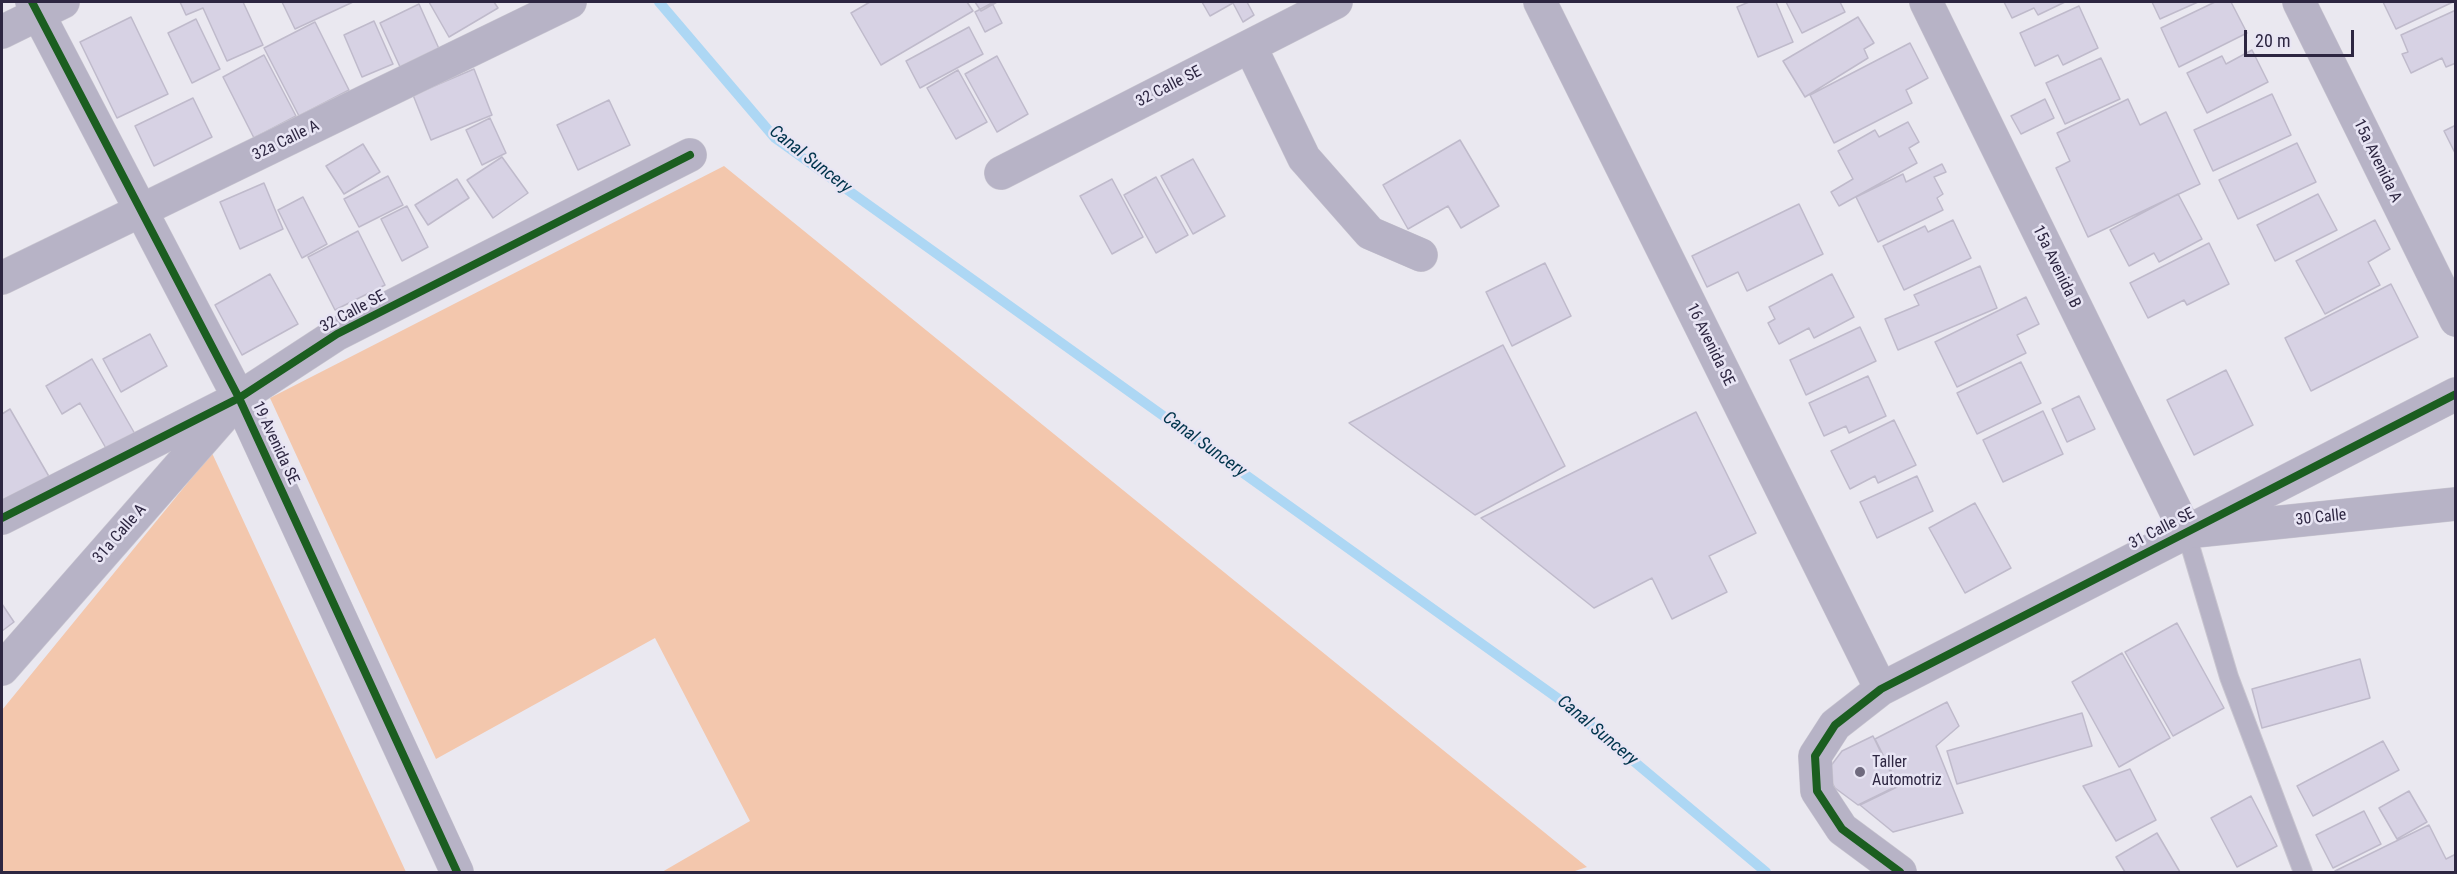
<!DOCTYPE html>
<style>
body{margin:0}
#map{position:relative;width:2457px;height:874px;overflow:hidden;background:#eae8f0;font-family:"Roboto Condensed",sans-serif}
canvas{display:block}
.frame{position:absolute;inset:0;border:3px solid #2d2641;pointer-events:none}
.scale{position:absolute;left:2244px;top:30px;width:110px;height:27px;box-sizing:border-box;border:3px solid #2d2641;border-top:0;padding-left:8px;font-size:18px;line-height:21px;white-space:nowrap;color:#2d2641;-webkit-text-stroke:4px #e8e5f4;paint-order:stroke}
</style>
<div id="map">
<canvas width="2457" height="874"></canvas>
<div class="frame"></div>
<div class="scale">20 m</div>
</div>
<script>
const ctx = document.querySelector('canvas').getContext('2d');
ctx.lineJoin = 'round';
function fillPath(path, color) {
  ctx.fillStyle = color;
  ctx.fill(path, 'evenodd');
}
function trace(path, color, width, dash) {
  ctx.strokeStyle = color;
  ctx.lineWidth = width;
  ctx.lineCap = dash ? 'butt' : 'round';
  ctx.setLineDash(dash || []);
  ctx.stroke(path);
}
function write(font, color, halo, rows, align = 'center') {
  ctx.font = font + ' "Roboto Condensed",sans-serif';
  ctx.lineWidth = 5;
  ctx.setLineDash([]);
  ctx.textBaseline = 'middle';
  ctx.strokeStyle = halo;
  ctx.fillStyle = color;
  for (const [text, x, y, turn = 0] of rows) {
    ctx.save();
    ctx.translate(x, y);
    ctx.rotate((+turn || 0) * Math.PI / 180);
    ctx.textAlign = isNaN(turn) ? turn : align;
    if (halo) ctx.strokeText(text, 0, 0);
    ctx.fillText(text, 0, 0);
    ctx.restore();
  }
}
const green = new Path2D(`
 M 724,166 L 1587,867 L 1572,872 L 662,872 L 750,821 L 655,638 L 436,759 L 270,398 Z
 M 212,453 L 406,872 L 2,872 L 2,710 Z`);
const stream = new Path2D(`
 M 659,2 L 775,138 L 1563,702 L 1766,872`);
const building = new Path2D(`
 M 180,2 L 243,2 L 263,45 L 227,61 L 203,8 L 186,15 Z
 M 282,2 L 353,2 L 295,29 Z
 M 429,2 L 494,2 L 498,8 L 449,37 Z
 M 870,2 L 967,2 L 973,11 L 881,65 L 851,13 Z
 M 975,2 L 997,2 L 981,11 Z
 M 1202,2 L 1247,2 L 1254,15 L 1243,22 L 1233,3 L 1210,16 Z
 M 1749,2 L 1776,2 L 1793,42 L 1758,57 L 1737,7 Z
 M 1786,2 L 1840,2 L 1845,12 L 1802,33 Z
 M 2004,2 L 2065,2 L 2038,15 L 2034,8 L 2012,18 Z
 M 2152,2 L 2198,2 L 2160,19 Z
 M 2215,2 L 2231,2 L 2247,33 L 2179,67 L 2161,28 Z
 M 2383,2 L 2453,2 L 2396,29 Z
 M 992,3 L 1002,23 L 985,32 L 975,12 Z
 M 419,4 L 440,51 L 401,69 L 380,23 Z
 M 2079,6 L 2098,48 L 2063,65 L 2058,55 L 2035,66 L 2020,33 Z
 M 2456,10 L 2456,63 L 2446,67 L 2442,58 L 2411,73 L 2402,54 L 2408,52 L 2401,35 Z
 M 131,17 L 168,94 L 117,118 L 80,42 Z
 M 1858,17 L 1874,43 L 1864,49 L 1868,58 L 1805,97 L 1783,61 Z
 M 196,19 L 220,69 L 192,83 L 168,33 Z
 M 374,21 L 393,64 L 362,77 L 344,35 Z
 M 315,22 L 349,90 L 299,116 L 264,48 Z
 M 969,27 L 983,54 L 920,88 L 906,61 Z
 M 1910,43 L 1928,78 L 1906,90 L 1912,103 L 1834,143 L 1810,95 Z
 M 2252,50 L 2268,82 L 2207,113 L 2187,73 L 2222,56 L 2226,64 Z
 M 264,55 L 296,116 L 254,138 L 223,77 Z
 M 997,56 L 1028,114 L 997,132 L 965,74 Z
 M 2101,58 L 2120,99 L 2065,124 L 2046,83 Z
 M 474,69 L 492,115 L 431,140 L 413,95 Z
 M 958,70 L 987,122 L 956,139 L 927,88 Z
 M 2272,94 L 2291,135 L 2213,171 L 2194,130 Z
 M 193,98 L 212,137 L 154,166 L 135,126 Z
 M 2045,99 L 2054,118 L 2021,134 L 2011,116 Z
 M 2128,99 L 2140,125 L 2166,112 L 2200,184 L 2088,237 L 2056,168 L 2070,161 L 2057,133 Z
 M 609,100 L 630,145 L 578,170 L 557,125 Z
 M 490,118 L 506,153 L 482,165 L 466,130 Z
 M 1908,122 L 1919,142 L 1909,148 L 1917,163 L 1839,206 L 1831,192 L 1853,179 L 1838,151 L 1875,130 L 1879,137 Z
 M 2456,125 L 2456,155 L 2444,131 Z
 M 1460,140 L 1499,206 L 1461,228 L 1448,206 L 1408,229 L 1383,185 Z
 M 2297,143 L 2316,182 L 2238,219 L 2219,180 Z
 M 363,144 L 380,172 L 344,194 L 326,166 Z
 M 502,157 L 528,193 L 493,218 L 467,180 Z
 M 1193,159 L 1225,216 L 1193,234 L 1161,176 Z
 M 1942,164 L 1946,172 L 1934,177 L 1943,194 L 1937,198 L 1943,210 L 1878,242 L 1856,197 L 1903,174 L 1906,182 Z
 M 388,176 L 403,205 L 359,227 L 344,199 Z
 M 1156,177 L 1188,235 L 1156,253 L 1124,195 Z
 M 457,179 L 469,198 L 428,225 L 415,205 Z
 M 1112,179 L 1143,237 L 1112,254 L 1080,196 Z
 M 264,183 L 283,229 L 240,249 L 220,202 Z
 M 2178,194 L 2202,239 L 2159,262 L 2154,253 L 2129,266 L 2110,230 Z
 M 2318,194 L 2337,230 L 2275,261 L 2257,225 Z
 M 303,197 L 327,244 L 302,258 L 278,210 Z
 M 1799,204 L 1823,254 L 1747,291 L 1738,272 L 1707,287 L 1692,256 Z
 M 407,206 L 428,247 L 402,261 L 381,219 Z
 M 1953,220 L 1971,258 L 1904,290 L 1883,246 L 1925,226 L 1928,232 Z
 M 2375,220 L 2390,249 L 2368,262 L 2380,285 L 2325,314 L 2296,261 Z
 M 358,231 L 385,285 L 335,310 L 308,257 Z
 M 2209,243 L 2229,284 L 2187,305 L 2184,300 L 2148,318 L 2130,283 Z
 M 1545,263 L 1571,316 L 1512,346 L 1486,292 Z
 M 1980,266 L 1997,308 L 1898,350 L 1885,319 L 1919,305 L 1914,295 Z
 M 270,274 L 298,324 L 242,355 L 215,305 Z
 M 1832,274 L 1854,317 L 1814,338 L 1809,328 L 1779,344 L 1768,323 L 1775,319 L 1769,307 Z
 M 2391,284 L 2418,337 L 2311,391 L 2285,338 Z
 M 2026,297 L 2039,324 L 2017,335 L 2026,353 L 1957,387 L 1935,342 Z
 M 1860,327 L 1876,361 L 1806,395 L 1790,360 Z
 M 150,334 L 167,366 L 121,392 L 103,359 Z
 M 1503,345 L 1565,466 L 1475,515 L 1349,423 Z
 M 92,359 L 135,434 L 107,450 L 80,403 L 62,414 L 46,386 Z
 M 2021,362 L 2041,403 L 1977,434 L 1957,393 Z
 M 2226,370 L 2253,425 L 2194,455 L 2167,400 Z
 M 1868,376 L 1886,416 L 1849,433 L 1846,426 L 1824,436 L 1809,403 Z
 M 2079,396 L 2095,429 L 2067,442 L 2052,409 Z
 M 10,409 L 51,480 L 2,501 L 2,414 Z
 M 2043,411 L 2063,454 L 2003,482 L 1983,440 Z
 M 1696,412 L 1756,533 L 1709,556 L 1727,592 L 1672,619 L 1652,578 L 1594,608 L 1481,518 Z
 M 1894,420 L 1916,465 L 1878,483 L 1875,476 L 1850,489 L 1831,451 Z
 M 1917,476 L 1933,511 L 1877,538 L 1860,502 Z
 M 1975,503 L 2011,568 L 1965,593 L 1929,528 Z
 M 2,604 L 14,622 L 2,631 Z
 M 2177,623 L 2224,708 L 2173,736 L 2125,652 Z
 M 2122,653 L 2170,738 L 2119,767 L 2072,682 Z
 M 2360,659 L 2370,698 L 2262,728 L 2252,689 Z
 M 1947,702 L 1959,726 L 1936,746 L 1963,813 L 1893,832 L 1860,805 L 1899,786 L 1875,739 Z
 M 2082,713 L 2092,746 L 1957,784 L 1947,751 Z
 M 1873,736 L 1897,786 L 1858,805 L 1835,788 L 1829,777 L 1830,767 L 1842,751 Z
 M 2383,741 L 2399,770 L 2313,816 L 2297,786 Z
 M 2130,769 L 2156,820 L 2116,841 L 2083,786 Z
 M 2409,791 L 2427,822 L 2397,839 L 2379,808 Z
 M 2251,796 L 2277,846 L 2237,867 L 2211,818 Z
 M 2364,811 L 2381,844 L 2333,868 L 2316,835 Z
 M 2429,825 L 2446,859 L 2456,854 L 2456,872 L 2335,871 Z
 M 2157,833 L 2180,872 L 2125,872 L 2116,857 Z`);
const lane = new Path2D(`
 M 2186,532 L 2229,677 L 2303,872`);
const street = new Path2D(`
 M 32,2 L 239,398 L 457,872
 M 1540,2 L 1881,689
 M 1926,2 L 2186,532 L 2456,504
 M 2299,2 L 2456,320
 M 2,32 L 63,2
 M 1250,46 L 1304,158 L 1370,233 L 1421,255
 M 1001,173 L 1336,2
 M 2,278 L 570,2
 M 2,518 L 239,398 L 337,334 L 690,155
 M 2,669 L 228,411
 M 1900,872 L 1842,829 L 1817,791 L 1815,756 L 1835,725 L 1881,689 L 2456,394`);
const cycleway = new Path2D(`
 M 32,2 L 239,398 L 457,872
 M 2,518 L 239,398 L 337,334 L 690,155
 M 1900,872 L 1842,829 L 1817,791 L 1815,756 L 1835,725 L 1881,689 L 2456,394`);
const markers = [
 [1860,772,6,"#6f6a7e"]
];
const streetNames = [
 ["32 Calle SE",1169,87,-27],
 ["32a Calle A",286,141,-26],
 ["15a Avenida A",2377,161,64],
 ["15a Avenida B",2056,267,64],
 ["32 Calle SE",353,312,-28],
 ["16 Avenida SE",1710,345,64],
 ["19 Avenida SE",275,443,65],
 ["30 Calle",2321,518,-6],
 ["31 Calle SE",2162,529,-27],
 ["31a Calle A",120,534,-49]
];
const poiNames = [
 ["Taller",1872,763],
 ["Automotriz",1872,781]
];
const waterNames = [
 ["Canal Suncery",810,160,38],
 ["Canal Suncery",1204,445,36],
 ["Canal Suncery",1597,731,40]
];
fillPath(green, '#f3c7ad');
trace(stream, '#add7f4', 10);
fillPath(building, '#d7d2e4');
trace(building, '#bfbacb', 1.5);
trace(lane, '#c9c6d0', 20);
trace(street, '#c9c6d0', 34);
trace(lane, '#b7b3c6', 18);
trace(street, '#b7b3c6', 33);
trace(cycleway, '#1b5e20', 8);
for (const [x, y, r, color] of markers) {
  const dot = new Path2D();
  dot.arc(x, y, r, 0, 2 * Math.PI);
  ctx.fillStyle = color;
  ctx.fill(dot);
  trace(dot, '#e8e5f4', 2);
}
write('16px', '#2d2641', '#e8e5f4', streetNames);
write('16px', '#2d2641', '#e8e5f4', poiNames, 'left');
write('italic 18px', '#00344c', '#e8e5f4', waterNames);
</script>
